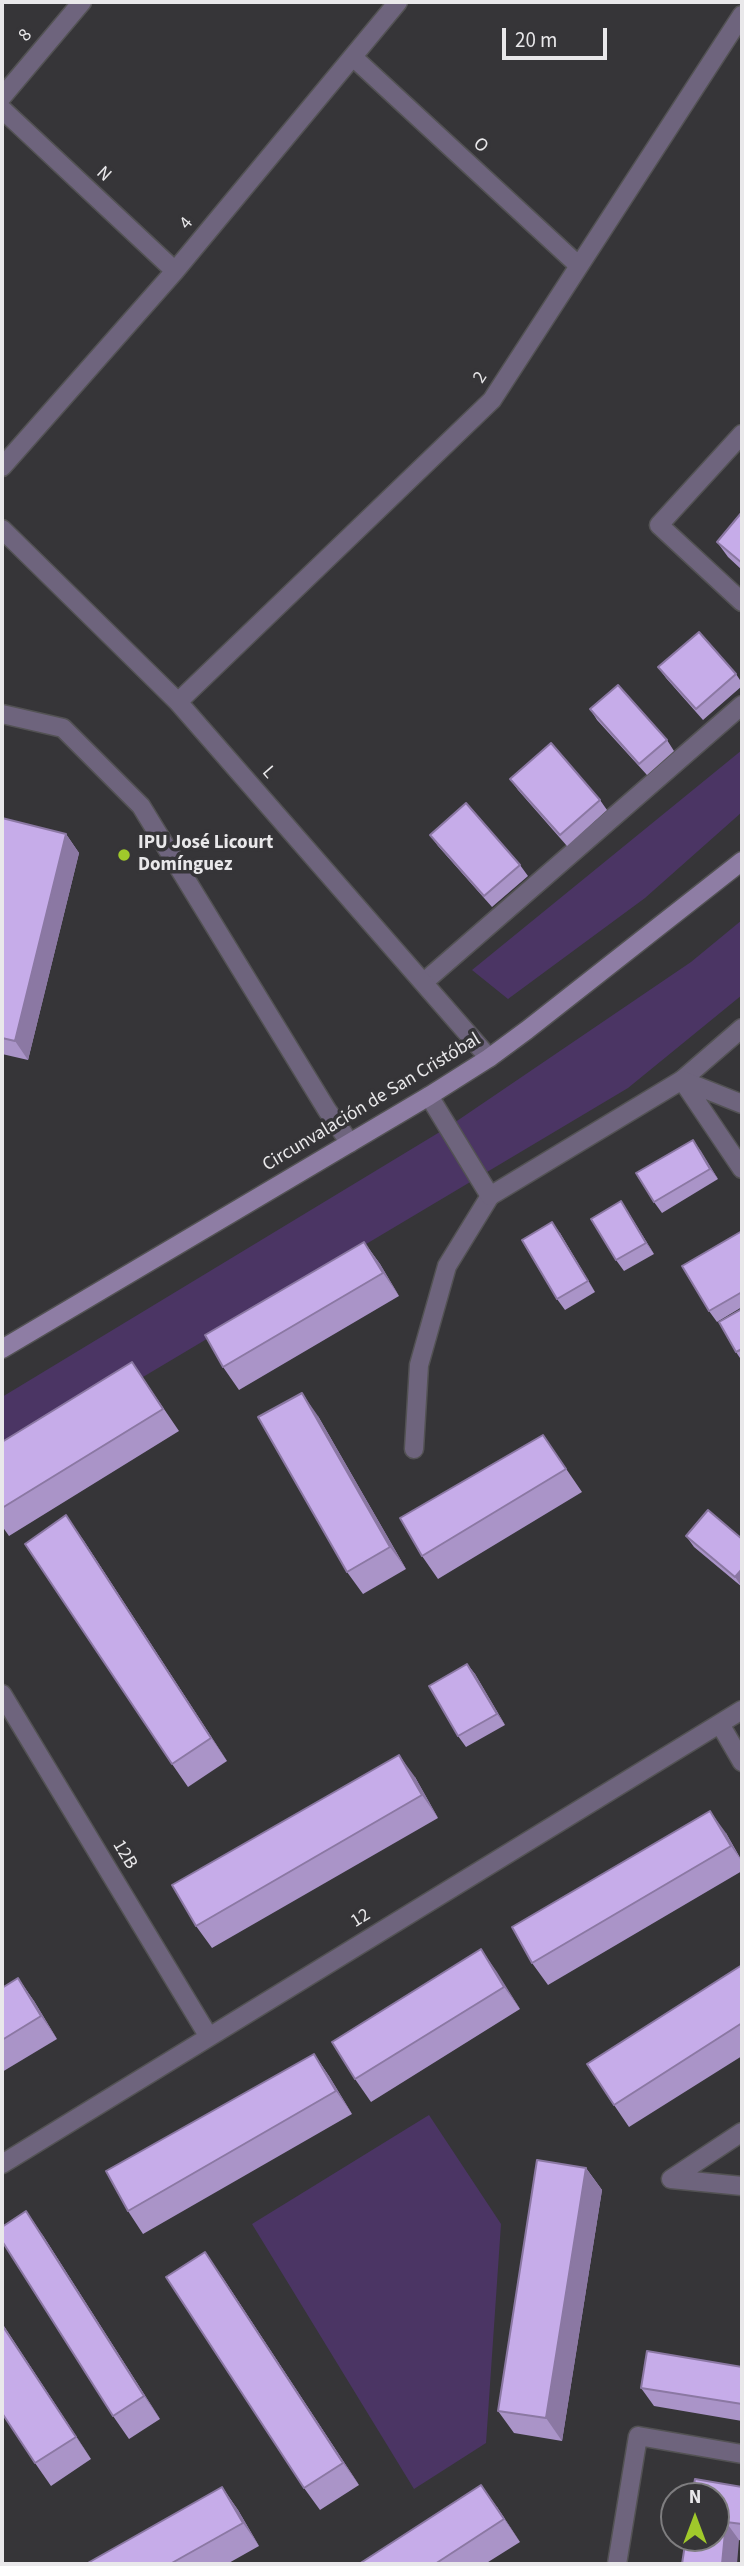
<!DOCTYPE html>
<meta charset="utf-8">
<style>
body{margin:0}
#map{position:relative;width:744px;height:2566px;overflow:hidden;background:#363538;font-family:"Source Sans 3",sans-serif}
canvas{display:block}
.frame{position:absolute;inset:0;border:4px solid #e9e8ea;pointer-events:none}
.north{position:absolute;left:660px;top:2482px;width:70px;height:70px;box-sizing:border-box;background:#363538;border:2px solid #7e7d7f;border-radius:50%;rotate:0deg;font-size:19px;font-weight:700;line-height:28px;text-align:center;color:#e9e8ea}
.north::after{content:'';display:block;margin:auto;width:24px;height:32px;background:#a0c92b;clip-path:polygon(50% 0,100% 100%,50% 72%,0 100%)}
.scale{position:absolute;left:502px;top:28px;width:105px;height:32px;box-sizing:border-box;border:4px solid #e9e8ea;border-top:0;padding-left:9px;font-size:21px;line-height:24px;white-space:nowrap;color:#e9e8ea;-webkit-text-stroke:5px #363538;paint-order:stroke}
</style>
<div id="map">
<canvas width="744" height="2566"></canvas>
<div class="frame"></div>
<div class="north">N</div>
<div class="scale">20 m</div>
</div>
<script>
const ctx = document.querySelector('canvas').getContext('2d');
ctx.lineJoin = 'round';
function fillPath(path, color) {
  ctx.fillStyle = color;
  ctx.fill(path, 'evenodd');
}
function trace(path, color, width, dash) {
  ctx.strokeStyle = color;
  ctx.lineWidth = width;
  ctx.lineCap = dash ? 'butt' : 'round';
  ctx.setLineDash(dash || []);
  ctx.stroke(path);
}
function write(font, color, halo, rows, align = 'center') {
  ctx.font = font + ' "Source Sans 3",sans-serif';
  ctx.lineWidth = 7;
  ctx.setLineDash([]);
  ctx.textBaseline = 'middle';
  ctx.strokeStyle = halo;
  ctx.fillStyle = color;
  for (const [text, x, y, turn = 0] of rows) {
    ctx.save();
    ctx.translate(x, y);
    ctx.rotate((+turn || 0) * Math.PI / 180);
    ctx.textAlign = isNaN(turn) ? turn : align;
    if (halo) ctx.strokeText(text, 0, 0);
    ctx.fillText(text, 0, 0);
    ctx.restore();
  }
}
const green = new Path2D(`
 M 742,750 L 742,812 L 645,898 L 508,999 L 472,970 Z
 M 742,920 L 742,995 L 628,1088 L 2,1461 L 2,1397 L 448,1127 L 691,962 Z
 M 429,2115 L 501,2224 L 486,2443 L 414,2489 L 252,2224 Z`);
const service = new Path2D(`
 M 742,434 L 659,525 L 742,602
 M 2,714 L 63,728 L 141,806 L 327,1110 L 350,1143
 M 424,982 L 742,705
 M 682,1080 L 742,1028
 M 414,1449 L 419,1365 L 447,1266 L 490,1196
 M 671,2179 L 742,2132
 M 671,2179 L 742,2186`);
const minor = new Path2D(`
 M 353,57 L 578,265
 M 2,97 L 82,2
 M 2,109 L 175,271
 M 2,467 L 175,271 L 398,2
 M 2,529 L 178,702 L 489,1058
 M 178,702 L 492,400 L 742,15
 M 682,1080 L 742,1169
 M 682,1080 L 742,1104
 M 429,1096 L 490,1196 L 682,1080
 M 2,1694 L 209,2037
 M 720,1724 L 742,1762
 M 2,2164 L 742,1710
 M 617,2564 L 638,2436 L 742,2454`);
const secondary = new Path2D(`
 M 2,1349 L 429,1096 L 489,1058 L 527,1030 L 742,861`);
const wall = new Path2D(`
 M 742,512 L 742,570 L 728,557 L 717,542 Z
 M 658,667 L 736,674 L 742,683 L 742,686 L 703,720 L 666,678 Z
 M 590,709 L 667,740 L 674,751 L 647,775 L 597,720 Z
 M 510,779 L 600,800 L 607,810 L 567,846 L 518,790 Z
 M 2,818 L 66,834 L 79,853 L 28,1060 L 2,1054 Z
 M 430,835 L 520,865 L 528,876 L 492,907 L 438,846 Z
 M 693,1140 L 718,1179 L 662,1213 L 654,1202 Z
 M 628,1212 L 654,1254 L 624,1271 L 616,1260 Z
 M 742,1231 L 742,1307 L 717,1322 L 709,1311 Z
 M 560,1233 L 595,1292 L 565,1310 L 557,1299 Z
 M 364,1242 L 380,1264 L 399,1296 L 239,1390 L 223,1367 Z
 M 742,1309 L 742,1361 L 736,1352 Z
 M 132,1362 L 179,1431 L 9,1536 L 2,1526 L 2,1442 Z
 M 318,1416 L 406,1569 L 363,1594 L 347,1572 Z
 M 543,1435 L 582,1492 L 438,1579 L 422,1556 Z
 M 686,1536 L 742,1539 L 742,1587 L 694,1547 Z
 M 82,1538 L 227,1761 L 188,1787 L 172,1764 Z
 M 467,1664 L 475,1674 L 505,1725 L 466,1747 L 458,1736 Z
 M 415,1777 L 438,1818 L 212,1948 L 196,1926 Z
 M 726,1833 L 742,1861 L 742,1871 L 548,1985 L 532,1963 Z
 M 481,1949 L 520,2009 L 371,2102 L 355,2079 Z
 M 742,1965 L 742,2056 L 629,2127 L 614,2105 Z
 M 18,1978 L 34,2001 L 57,2039 L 2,2072 L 2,1988 Z
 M 314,2054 L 329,2076 L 352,2114 L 143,2234 L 128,2211 Z
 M 586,2168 L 602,2190 L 562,2441 L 514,2433 L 498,2411 Z
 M 42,2234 L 160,2419 L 129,2439 L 113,2416 Z
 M 221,2275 L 359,2485 L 320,2510 L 304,2488 Z
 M 2,2323 L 91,2459 L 51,2486 L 35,2463 Z
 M 742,2367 L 742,2421 L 654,2406 L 641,2388 Z
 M 222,2487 L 238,2510 L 259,2546 L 227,2564 L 86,2564 Z
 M 742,2487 L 742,2541 L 739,2540 L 682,2564 Z
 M 497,2507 L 520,2542 L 485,2564 L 359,2564 Z`);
const shadedWall = new Path2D(`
 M 66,834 L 79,853 L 28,1060 L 15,1041 Z
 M 693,1140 L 701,1151 L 718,1179 L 710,1169 Z
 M 621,1201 L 628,1212 L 654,1254 L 646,1243 Z
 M 552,1222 L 560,1233 L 595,1292 L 588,1281 Z
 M 364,1242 L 380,1264 L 399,1296 L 383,1273 Z
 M 302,1393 L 318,1416 L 406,1569 L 390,1547 Z
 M 66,1515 L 82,1538 L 227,1761 L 211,1738 Z
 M 742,1569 L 742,1587 L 735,1577 Z
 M 467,1664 L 475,1674 L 505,1725 L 497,1714 Z
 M 399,1755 L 415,1777 L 438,1818 L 422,1795 Z
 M 710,1811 L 726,1833 L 742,1862 L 731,1846 Z
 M 481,1949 L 497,1972 L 520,2009 L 504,1987 Z
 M 18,1978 L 34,2001 L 57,2039 L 41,2016 Z
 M 314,2054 L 329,2076 L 352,2114 L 336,2091 Z
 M 586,2168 L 602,2190 L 562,2441 L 546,2418 Z
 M 26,2211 L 42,2234 L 160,2419 L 144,2396 Z
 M 205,2252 L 221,2275 L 359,2485 L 343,2463 Z
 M 2,2323 L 91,2459 L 76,2437 Z
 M 481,2485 L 497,2507 L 520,2542 L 504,2519 Z
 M 222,2487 L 238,2510 L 259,2546 L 243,2523 Z
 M 726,2522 L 739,2540 L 737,2564 L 722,2564 Z`);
const building = new Path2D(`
 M 742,512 L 742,563 L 717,542 Z
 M 699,632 L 736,674 L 696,709 L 658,667 Z
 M 618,685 L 667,740 L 639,764 L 590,709 Z
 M 551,743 L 600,800 L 560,835 L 510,779 Z
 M 466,803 L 520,865 L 484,896 L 430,835 Z
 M 2,818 L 66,834 L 15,1041 L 2,1038 Z
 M 693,1140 L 710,1169 L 654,1202 L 636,1173 Z
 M 621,1201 L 646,1243 L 616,1260 L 591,1219 Z
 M 552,1222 L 588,1281 L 557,1299 L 522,1240 Z
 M 742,1231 L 742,1292 L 709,1311 L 682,1266 Z
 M 364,1242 L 383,1273 L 223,1367 L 205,1335 Z
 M 742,1309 L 742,1349 L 736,1352 L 719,1322 Z
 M 132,1362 L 163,1409 L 2,1508 L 2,1442 Z
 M 302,1393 L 390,1547 L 347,1572 L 258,1417 Z
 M 543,1435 L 566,1469 L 422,1556 L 400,1518 Z
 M 708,1510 L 742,1539 L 742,1569 L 735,1577 L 686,1536 Z
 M 66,1515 L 211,1738 L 172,1764 L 25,1544 Z
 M 467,1664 L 497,1714 L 458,1736 L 429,1686 Z
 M 399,1755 L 422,1795 L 196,1926 L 172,1885 Z
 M 710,1811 L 731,1846 L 532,1963 L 512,1927 Z
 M 481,1949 L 504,1987 L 355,2079 L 332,2042 Z
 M 742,1965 L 742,2023 L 614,2105 L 587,2064 Z
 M 18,1978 L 41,2016 L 2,2040 L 2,1988 Z
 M 314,2054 L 336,2091 L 128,2211 L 106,2171 Z
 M 537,2160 L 586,2168 L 546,2418 L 498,2411 Z
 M 26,2211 L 144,2396 L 113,2416 L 2,2241 L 2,2227 Z
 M 205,2252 L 343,2463 L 304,2488 L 166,2277 Z
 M 2,2325 L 76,2437 L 35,2463 L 2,2413 Z
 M 647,2351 L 742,2367 L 742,2404 L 641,2388 Z
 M 695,2479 L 742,2487 L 742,2524 L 726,2522 L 722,2564 L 682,2564 L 686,2538 L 716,2538 L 716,2496 L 692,2496 Z
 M 481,2485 L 504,2519 L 435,2564 L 359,2564 Z
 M 222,2487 L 243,2523 L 170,2564 L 86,2564 Z`);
const markers = [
 [124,855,7,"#a0c92b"]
];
const streetNames = [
 ["8",26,36,-50],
 ["O",480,146,43],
 ["N",103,175,43],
 ["4",187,224,-50],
 ["2",481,378,-57],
 ["L",268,773,49],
 ["Circunvalación de San Cristóbal",372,1103,-31],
 ["12B",124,1855,59],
 ["12",361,1919,-32]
];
const poiNames = [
 ["IPU José Licourt",138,844],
 ["Domínguez",138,866]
];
fillPath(green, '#4b3564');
trace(service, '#535254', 21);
trace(minor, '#535254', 21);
trace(secondary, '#535254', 21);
trace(service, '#6e647d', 18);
trace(minor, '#6e647d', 18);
trace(secondary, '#8e7da4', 18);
fillPath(wall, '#aa94c8');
fillPath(shadedWall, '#8b78a3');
fillPath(building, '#c6ace9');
trace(building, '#8b78a3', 2);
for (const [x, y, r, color] of markers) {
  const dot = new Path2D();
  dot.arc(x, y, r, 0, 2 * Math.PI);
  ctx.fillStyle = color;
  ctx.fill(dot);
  trace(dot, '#363538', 2.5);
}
write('19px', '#e9e8ea', '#363538', streetNames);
write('bold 19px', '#e9e8ea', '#363538', poiNames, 'left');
</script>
